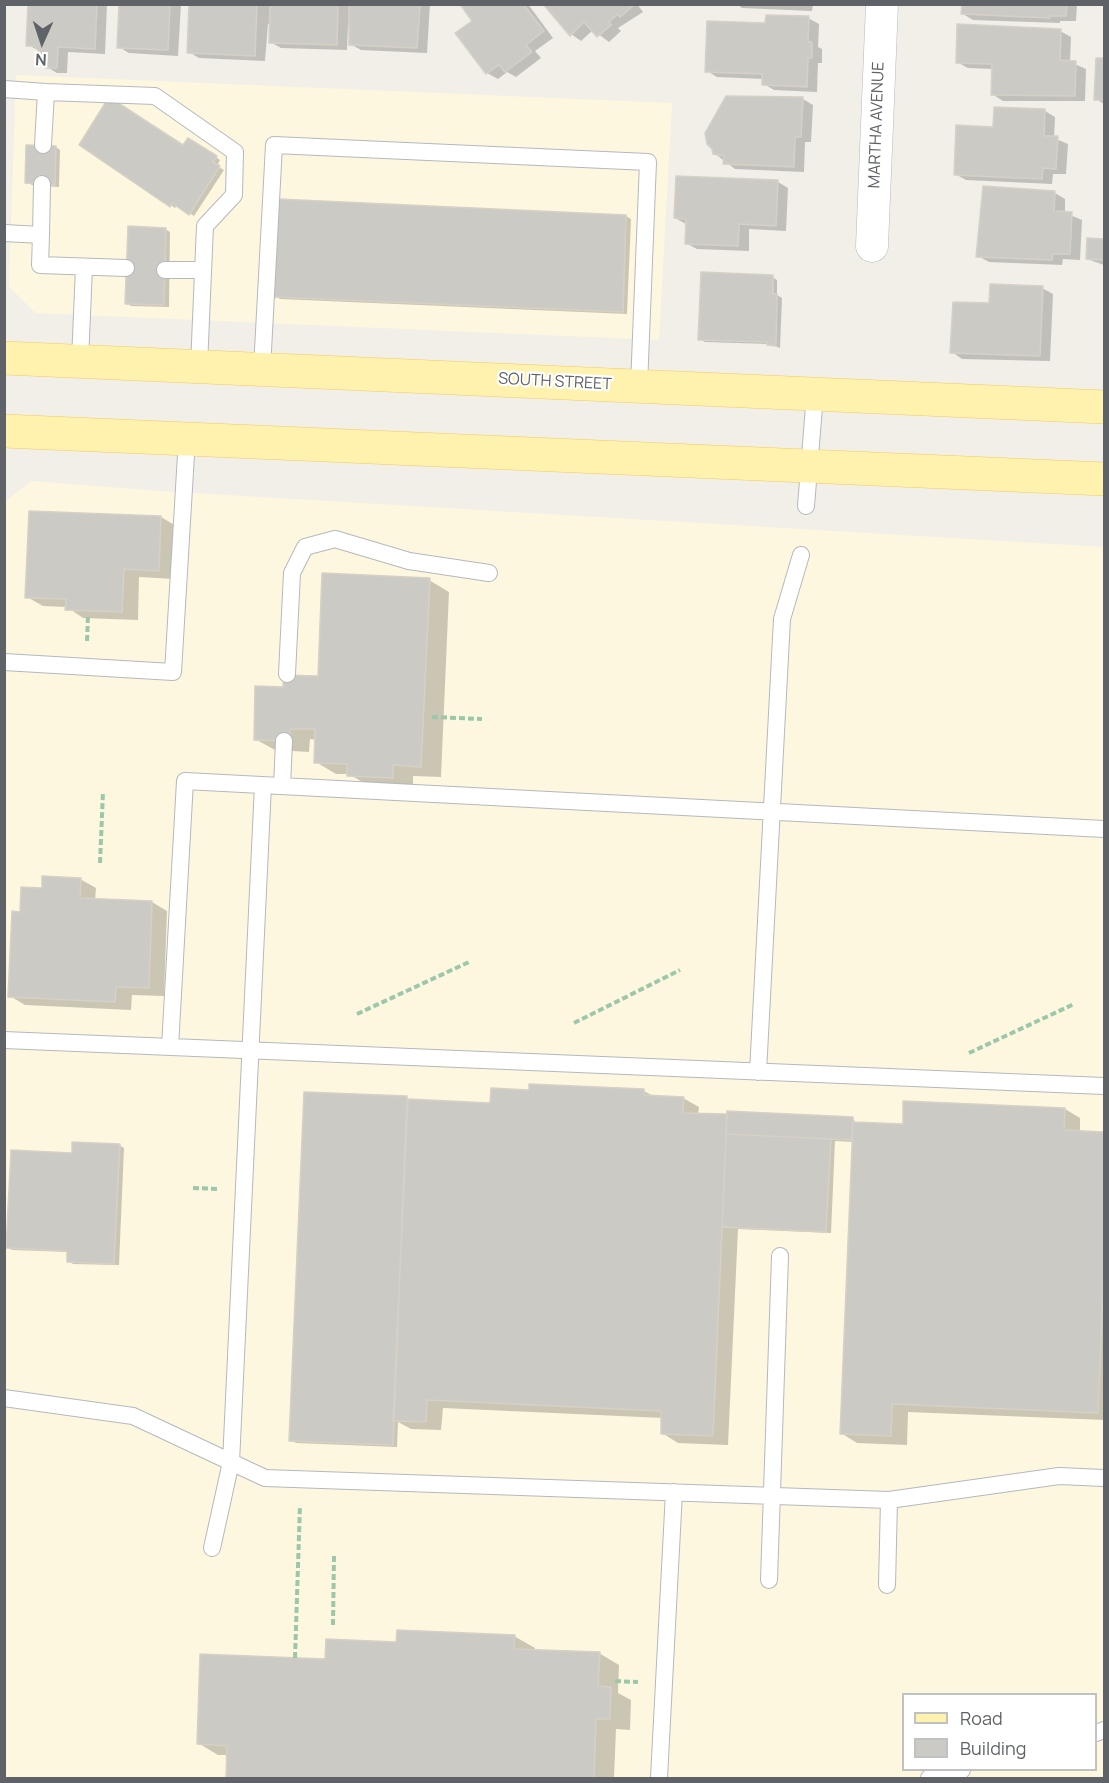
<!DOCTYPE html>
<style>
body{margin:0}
#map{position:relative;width:1109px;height:1783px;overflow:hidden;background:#f1efe8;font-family:Manrope,sans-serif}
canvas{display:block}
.frame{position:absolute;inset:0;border:6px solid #5f6368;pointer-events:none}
.legend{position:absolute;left:902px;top:1693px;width:195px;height:78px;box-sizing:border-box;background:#fff;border:2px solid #bfc1c3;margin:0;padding:8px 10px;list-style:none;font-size:18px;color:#5f6368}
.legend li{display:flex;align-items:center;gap:12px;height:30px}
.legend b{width:30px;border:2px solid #bfc1c3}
.north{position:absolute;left:12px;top:12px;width:60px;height:60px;-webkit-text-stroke:4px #fff;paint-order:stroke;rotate:183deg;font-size:16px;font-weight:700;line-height:24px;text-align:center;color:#5f6368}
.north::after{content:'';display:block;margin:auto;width:21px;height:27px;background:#5f6368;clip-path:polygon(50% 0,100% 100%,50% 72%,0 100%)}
</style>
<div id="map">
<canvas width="1109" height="1783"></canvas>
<div class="frame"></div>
<ul class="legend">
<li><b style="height:8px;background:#fff2af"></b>Road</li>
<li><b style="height:16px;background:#cccac5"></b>Building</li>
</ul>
<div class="north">N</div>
</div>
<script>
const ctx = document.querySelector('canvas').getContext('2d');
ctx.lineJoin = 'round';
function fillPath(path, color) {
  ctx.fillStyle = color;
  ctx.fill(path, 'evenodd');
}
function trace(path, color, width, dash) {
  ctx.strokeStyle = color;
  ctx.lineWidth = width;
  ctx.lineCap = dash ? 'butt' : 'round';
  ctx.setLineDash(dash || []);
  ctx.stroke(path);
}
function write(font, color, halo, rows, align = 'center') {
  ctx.font = font + ' Manrope,sans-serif';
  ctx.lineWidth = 4.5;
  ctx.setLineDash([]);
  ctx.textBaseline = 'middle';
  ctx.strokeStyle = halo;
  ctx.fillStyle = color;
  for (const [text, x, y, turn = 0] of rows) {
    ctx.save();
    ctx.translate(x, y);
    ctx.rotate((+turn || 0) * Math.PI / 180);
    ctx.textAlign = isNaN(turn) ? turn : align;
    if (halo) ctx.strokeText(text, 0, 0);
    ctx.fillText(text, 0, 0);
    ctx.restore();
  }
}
const commercial = new Path2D(`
 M 16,75 L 672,103 L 659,340 L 35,313 L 9,287 Z
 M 31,481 L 159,491 L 1104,547 L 1104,1778 L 5,1778 L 5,502 ZM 904,1694 L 1096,1694 L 1096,1770 L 904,1770 Z`);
const shadow = new Path2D(`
 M 30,4 L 107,4 L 105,54 L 68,52 L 67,73 L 57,73 L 47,67 L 40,51 L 28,45 Z
 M 120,4 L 181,4 L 178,56 L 129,53 L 119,47 Z
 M 191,4 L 430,4 L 427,53 L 361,50 L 350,44 L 351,25 L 348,25 L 347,50 L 281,48 L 270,42 L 271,24 L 268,24 L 265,61 L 199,58 L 189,52 Z
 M 461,4 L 528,4 L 553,38 L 535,51 L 541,58 L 516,77 L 507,72 L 498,79 L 487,73 L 474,21 Z
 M 545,4 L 637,4 L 643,12 L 618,28 L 621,31 L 609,42 L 593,30 L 581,41 L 571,34 Z
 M 737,4 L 813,4 L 812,11 L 742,8 Z
 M 963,4 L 1077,4 L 1076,21 L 1060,21 L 1060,23 L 973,20 L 963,14 Z
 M 808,18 L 819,24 L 818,47 L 822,49 L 822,63 L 818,63 L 817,92 L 774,90 L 764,84 L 764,79 L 717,77 L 707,71 L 767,25 Z
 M 1060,31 L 1071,37 L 1070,62 L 1086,69 L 1085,101 L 1003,101 L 992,94 L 993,69 L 968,68 L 957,62 Z
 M 1098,60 L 1104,60 L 1104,104 L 1096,99 Z
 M 803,99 L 813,105 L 811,142 L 805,142 L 804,172 L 735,169 L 714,153 L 714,148 Z
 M 1045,111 L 1055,117 L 1054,138 L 1068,144 L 1066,174 L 1053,174 L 1052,184 L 966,180 L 955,174 L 994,129 Z
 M 189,140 L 220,160 L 217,166 L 224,170 L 194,216 L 177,205 L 175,208 L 171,205 L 184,147 Z
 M 56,147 L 60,150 L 59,187 L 32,185 L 27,182 Z
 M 778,182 L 788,188 L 786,231 L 749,229 L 749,251 L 697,249 L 686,243 L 686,224 L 675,218 Z
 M 1055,193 L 1065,199 L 1065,213 L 1082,220 L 1080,260 L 1063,259 L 1062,265 L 989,262 L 978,256 Z
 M 279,201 L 626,216 L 631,219 L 627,314 L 280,299 L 275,296 Z
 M 165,229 L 170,232 L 169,307 L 131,306 L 126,303 Z
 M 1088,239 L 1104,240 L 1104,265 L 1087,259 Z
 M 772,277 L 777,280 L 777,295 L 782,298 L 780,348 L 769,344 L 705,342 L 700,339 Z
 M 1042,288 L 1053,294 L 1050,361 L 962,359 L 952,352 L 991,305 Z
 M 161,517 L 176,526 L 174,579 L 139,577 L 138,620 L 83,618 L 67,607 L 43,606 L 27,597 Z
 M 429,580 L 449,592 L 441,777 L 413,776 L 413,789 L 369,786 L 349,774 L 336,774 L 316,762 L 317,740 L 310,739 L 309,752 L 275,750 L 255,739 L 285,689 L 319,678 Z
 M 80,879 L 96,888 L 95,900 L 152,902 L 167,911 L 164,996 L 132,995 L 131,1010 L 25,1005 L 10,996 L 21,913 Z
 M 644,1091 L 655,1097 L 683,1098 L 699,1107 L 698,1115 L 853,1119 L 857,1124 L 904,1126 L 1065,1109 L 1080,1118 L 1080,1132 L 1104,1133 L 1104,1420 L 908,1412 L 907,1445 L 857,1443 L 841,1433 L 853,1142 L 835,1141 L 831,1233 L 738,1229 L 728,1445 L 678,1443 L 662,1433 L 663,1418 L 443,1408 L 441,1430 L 411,1429 L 398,1422 L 397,1447 L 296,1443 L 291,1440 L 306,1094 L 492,1105 Z
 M 119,1145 L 124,1148 L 119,1265 L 73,1264 L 69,1261 L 69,1252 L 12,1250 L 8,1247 L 73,1154 Z
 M 514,1636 L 535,1648 L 534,1651 L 599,1653 L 619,1665 L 618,1693 L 631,1700 L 630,1730 L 616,1729 L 614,1778 L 227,1778 L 228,1755 L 218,1755 L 198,1743 L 326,1660 L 398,1643 Z`);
const building = new Path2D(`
 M 28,4 L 97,4 L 95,49 L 58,47 L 57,68 L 45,68 L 43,58 L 35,46 L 26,46 Z
 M 119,4 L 170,4 L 168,50 L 117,48 Z
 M 189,4 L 257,4 L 255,56 L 187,53 Z
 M 270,4 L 338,4 L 337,45 L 269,43 Z
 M 349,4 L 420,4 L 417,48 L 349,45 Z
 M 460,4 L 523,4 L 544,31 L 526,45 L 532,52 L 505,72 L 499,65 L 486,74 L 455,33 L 472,21 Z
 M 543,4 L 633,4 L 634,5 L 620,17 L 618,14 L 609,22 L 611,25 L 597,37 L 584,22 L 570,36 Z
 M 962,4 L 1067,4 L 1066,16 L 1050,16 L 1050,18 L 961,14 Z
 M 766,15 L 809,16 L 808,42 L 812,42 L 812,58 L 808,58 L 807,87 L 762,85 L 762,74 L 705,72 L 707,21 L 765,23 Z
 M 957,24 L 1061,29 L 1060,60 L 1076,61 L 1075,96 L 991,95 L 992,64 L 956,63 Z
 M 1096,58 L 1104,58 L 1104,100 L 1094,100 Z
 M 726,96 L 803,97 L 801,137 L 795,137 L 794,167 L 723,164 L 724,156 L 713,154 L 712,149 L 707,144 L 705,133 Z
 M 109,97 L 183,145 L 188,138 L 217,156 L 213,162 L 220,166 L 189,215 L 172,203 L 170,207 L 79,145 Z
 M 994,107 L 1045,109 L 1044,136 L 1058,136 L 1056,169 L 1043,168 L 1042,179 L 954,175 L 956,125 L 993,127 Z
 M 26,145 L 56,146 L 55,185 L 25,183 Z
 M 676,176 L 778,180 L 776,226 L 739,224 L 738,246 L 685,244 L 686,219 L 674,218 Z
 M 983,186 L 1055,191 L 1054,211 L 1072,212 L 1070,254 L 1053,254 L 1052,260 L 976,257 Z
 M 278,199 L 626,215 L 623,312 L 274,297 Z
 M 128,226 L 166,228 L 164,305 L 125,304 Z
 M 1087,238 L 1104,239 L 1104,260 L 1086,259 Z
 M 701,272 L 773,275 L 773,294 L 777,294 L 776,346 L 767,345 L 767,342 L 698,340 Z
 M 990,284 L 1043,286 L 1040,356 L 950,353 L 953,302 L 989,303 Z
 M 29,511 L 161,516 L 159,571 L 124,569 L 122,612 L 65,610 L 66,599 L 25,598 Z
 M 322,573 L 430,578 L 421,767 L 393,765 L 393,778 L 347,776 L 347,764 L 314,763 L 315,729 L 290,729 L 289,741 L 254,740 L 255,686 L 283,687 L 284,675 L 318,676 Z
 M 42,876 L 81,878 L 80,898 L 152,901 L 149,988 L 116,987 L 115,1002 L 8,997 L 12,911 L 20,912 L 21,887 L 42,888 Z
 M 529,1084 L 644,1089 L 644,1095 L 684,1097 L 683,1113 L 727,1114 L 713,1436 L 661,1434 L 661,1411 L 427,1400 L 426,1422 L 393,1421 L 408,1099 L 490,1103 L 491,1088 L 529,1090 Z
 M 304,1092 L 407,1096 L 393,1445 L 289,1441 Z
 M 903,1101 L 1065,1108 L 1064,1130 L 1104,1132 L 1104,1265 L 1098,1413 L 892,1404 L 891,1436 L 840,1434 L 853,1122 L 903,1124 Z
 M 727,1111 L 853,1117 L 852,1140 L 726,1134 Z
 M 726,1134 L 831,1139 L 826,1232 L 722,1227 Z
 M 72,1142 L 120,1144 L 114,1264 L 67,1262 L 67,1251 L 6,1248 L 11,1150 L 72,1153 Z
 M 397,1630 L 515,1635 L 514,1649 L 600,1652 L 598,1686 L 611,1687 L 610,1719 L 596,1719 L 594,1778 L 226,1778 L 227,1746 L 197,1744 L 200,1654 L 325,1659 L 326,1639 L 396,1642 Z`);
const path = new Path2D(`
 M 87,641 L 88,615
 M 432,717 L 482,719
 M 100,863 L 103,792
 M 357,1014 L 469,962
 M 574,1023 L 680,970
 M 969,1053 L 1074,1004
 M 193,1188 L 219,1189
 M 333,1625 L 334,1556
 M 295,1658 L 300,1505
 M 615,1681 L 638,1682`);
const lane = new Path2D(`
 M 4,89 L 46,92 L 43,145
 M 46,92 L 155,96 L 235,152 L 234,195 L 205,226 L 199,366
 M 4,233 L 41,235 L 42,184
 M 41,235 L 40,265 L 126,268
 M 165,270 L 203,270
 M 80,361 L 84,267
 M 262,369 L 274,145 L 648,162 L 639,386
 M 806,506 L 815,394
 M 4,662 L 173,672 L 187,438
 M 287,674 L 292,573 L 305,547 L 335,539 L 409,561 L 489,573
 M 282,786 L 284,741
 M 4,1040 L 1104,1086
 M 170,1047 L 185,781 L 1104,829
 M 758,1072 L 782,619 L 801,555
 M 4,1398 L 133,1416 L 265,1478 L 889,1500 L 1059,1476 L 1104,1478
 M 212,1548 L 231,1462 L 263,785
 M 769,1580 L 780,1256
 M 887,1585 L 889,1500
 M 1096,1733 L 1104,1730
 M 659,1778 L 674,1492
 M 929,1778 L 962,1770`);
const street = new Path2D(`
 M 872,246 L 882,4`);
const primary = new Path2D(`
 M 4,358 L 1104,407
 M 4,431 L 1104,479`);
const streetNames = [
 ["MARTHA AVENUE",877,125,-88],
 ["SOUTH STREET",555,382,3]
];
fillPath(commercial, '#fef7e0');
fillPath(shadow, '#0003');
fillPath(building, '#cccac5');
trace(building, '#d6d1c6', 1.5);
trace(lane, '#b5b8bc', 18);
trace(street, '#b5b8bc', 33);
trace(primary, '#f2c960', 34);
trace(path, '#9cc7a9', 4, [6, 3]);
trace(lane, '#fff', 16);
trace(street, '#fff', 32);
trace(primary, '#fff2af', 33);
write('16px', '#5f6368', '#fff', streetNames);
</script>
